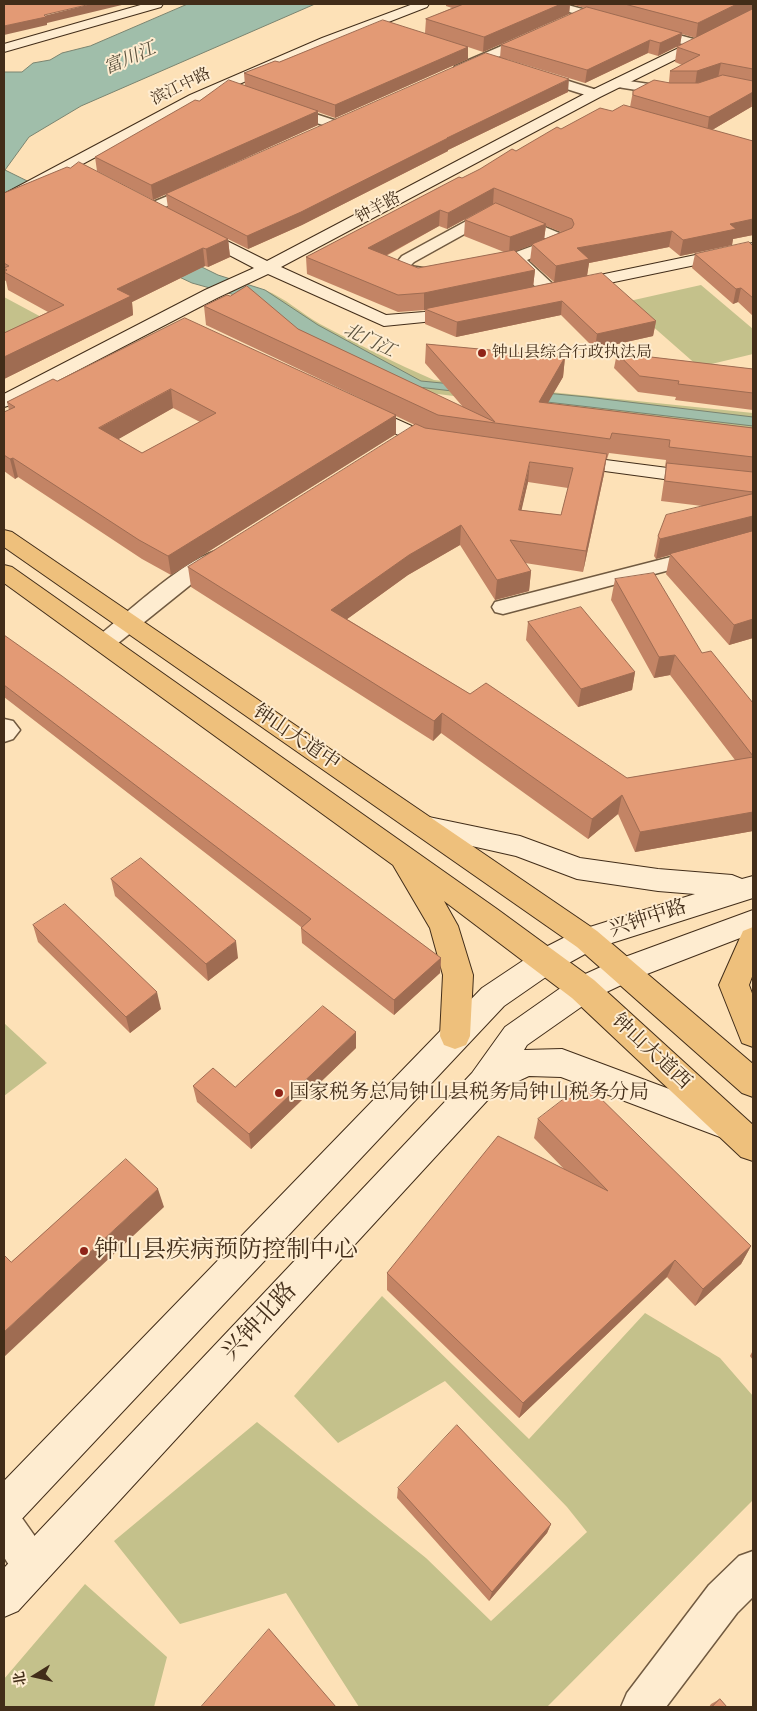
<!DOCTYPE html>
<meta charset="utf-8">
<style>
body{margin:0}
#map{position:relative;width:757px;height:1711px;overflow:hidden;background:#fde1b7;font-family:"IM FELL Great Primer","Noto Serif SC",serif}
canvas{display:block}
.frame{position:absolute;inset:0;border:5px solid #422d19;pointer-events:none}
.north{position:absolute;left:10px;top:1651px;width:50px;height:50px;-webkit-text-stroke:4px #feecd0;paint-order:stroke;rotate:260deg;font-size:14px;font-weight:700;line-height:20px;text-align:center;color:#422d19}
.north::after{content:'';display:block;margin:auto;width:18px;height:22px;background:#422d19;clip-path:polygon(50% 0,100% 100%,50% 72%,0 100%)}
</style>
<div id="map">
<canvas width="757" height="1711"></canvas>
<div class="frame"></div>
<div class="north">北</div>
</div>
<script>
const ctx = document.querySelector('canvas').getContext('2d');
ctx.lineJoin = 'round';
function fillPath(path, color) {
  ctx.fillStyle = color;
  ctx.fill(path, 'evenodd');
}
function trace(path, color, width, dash) {
  ctx.strokeStyle = color;
  ctx.lineWidth = width;
  ctx.lineCap = dash ? 'butt' : 'round';
  ctx.setLineDash(dash || []);
  ctx.stroke(path);
}
function write(font, color, halo, rows, align = 'center') {
  ctx.font = font + ' "IM FELL Great Primer","Noto Serif SC",serif';
  ctx.lineWidth = 4;
  ctx.setLineDash([]);
  ctx.textBaseline = 'middle';
  ctx.strokeStyle = halo;
  ctx.fillStyle = color;
  for (const [text, x, y, turn = 0] of rows) {
    ctx.save();
    ctx.translate(x, y);
    ctx.rotate((+turn || 0) * Math.PI / 180);
    ctx.textAlign = isNaN(turn) ? turn : align;
    if (halo) ctx.strokeText(text, 0, 0);
    ctx.fillText(text, 0, 0);
    ctx.restore();
  }
}
const green = new Path2D(`
 M 701,285 L 753,329 L 753,354 L 699,367 L 625,302 Z
 M 265,290 C 285,298 301,313 320,324 C 357,344 395,363 434,380 L 753,413 L 753,434 L 422,392 L 289,331 Z
 M 4,297 L 45,319 L 4,339 Z
 M 4,1023 L 47,1063 L 4,1096 Z
 M 382,1296 L 529,1439 L 645,1313 L 720,1358 L 753,1396 L 753,1500 L 547,1707 L 359,1707 L 286,1593 L 180,1624 L 114,1541 L 257,1422 L 426,1558 L 491,1621 L 587,1532 L 567,1507 L 445,1381 L 338,1443 L 294,1396 Z
 M 85,1584 L 167,1657 L 154,1707 L 4,1707 L 4,1679 Z`);
const water = new Path2D(`
 M 188,4 L 315,4 L 81,106 L 29,137 L 5,170 L 218,275 L 265,290 L 318,325 L 421,381 L 587,397 L 753,417 L 753,426 L 418,387 L 284,323 L 249,299 L 192,283 L 4,195 L 4,72 L 22,72 L 33,63 L 50,60 L 62,53 L 90,46 Z`);
const street = new Path2D(`
 M 546,4 L 564,4 L 701,41 L 703,44 L 701,47 L 693,47 L 548,6 Z
 M 534,32 L 538,33 L 540,36 L 538,39 L 465,72 L 460,73 L 454,69 L 455,66 Z
 M 534,70 L 600,91 L 602,94 L 595,98 L 529,77 L 528,74 Z
 M 616,79 L 675,88 L 682,92 L 675,96 L 611,86 L 609,83 Z
 M 285,104 L 340,122 L 342,125 L 335,129 L 280,111 L 278,108 L 280,105 Z
 M 199,183 L 204,184 L 206,187 L 204,190 L 156,211 L 146,211 L 143,208 L 146,205 Z
 M 494,206 L 569,237 L 571,240 L 569,243 L 527,260 L 556,287 L 558,291 L 556,295 L 544,295 L 513,265 L 500,264 L 498,261 L 500,258 L 549,240 L 495,217 L 414,262 L 410,266 L 436,270 L 438,273 L 436,276 L 430,278 L 400,275 L 394,266 L 402,256 Z
 M 753,536 L 753,548 L 503,614 L 495,612 L 492,607 L 495,602 Z
 M 219,550 L 226,552 L 230,557 L 226,562 L 194,582 L 112,648 L 104,650 L 96,648 L 93,643 L 96,638 C 126,614 184,559 219,550 Z
 M 4,719 L 13,721 L 20,730 L 13,739 L 4,742 Z
 M 4,1505 L 17,1511 L 46,1552 L 51,1566 L 46,1580 L 32,1585 L 18,1580 L 4,1557 Z
 M 753,1551 L 753,1597 L 737,1613 L 666,1707 L 621,1707 L 627,1693 L 709,1585 L 739,1556 Z`);
const secondary = new Path2D(`
 M 144,4 L 163,4 L 161,7 L 4,52 L 4,44 Z
 M 413,4 L 429,4 L 427,7 L 332,44 L 200,101 L 10,203 L 4,205 L 4,194 L 190,95 L 322,38 Z
 M 753,12 L 753,21 L 600,97 L 281,267 L 386,315 L 424,312 L 463,304 L 469,305 L 472,309 L 469,313 L 424,322 L 384,326 L 268,274 L 217,298 L 11,405 L 4,407 L 4,394 L 205,290 L 254,268 L 191,235 L 189,232 L 191,229 L 203,229 L 267,261 L 590,91 Z
 M 753,243 L 753,253 L 571,291 L 565,290 L 562,286 L 565,282 L 571,281 Z
 M 363,404 L 436,437 L 447,439 L 450,443 L 447,447 C 425,453 378,424 356,414 L 353,410 L 356,406 Z
 M 567,455 L 753,479 L 753,491 L 560,465 L 557,461 L 560,457 Z
 M 424,816 L 520,836 L 580,858 L 658,869 L 732,875 L 742,879 L 753,876 L 753,898 L 596,948 L 556,970 L 504,1006 L 18,1523 L 4,1528 L 4,1481 L 482,988 L 536,952 L 577,931 L 695,894 L 658,891 L 577,879 L 516,856 L 414,833 L 411,826 L 414,819 Z
 M 753,910 L 753,933 L 634,979 L 594,998 L 527,1045 L 524,1050 L 562,1049 L 739,1115 L 744,1125 L 739,1135 L 728,1140 L 561,1077 L 529,1076 L 495,1092 L 18,1611 L 4,1617 L 4,1568 L 472,1073 L 505,1027 L 572,980 L 614,961 Z`);
const highway = new Path2D(`
 M 4,530 L 12,532 L 597,931 L 753,1064 L 753,1097 L 742,1093 L 577,947 L 4,547 Z
 M 4,565 L 12,567 L 497,909 L 594,980 L 753,1125 L 753,1161 L 741,1157 L 572,998 L 444,901 L 458,926 L 473,975 L 470,1036 L 466,1045 L 455,1049 L 444,1045 L 440,1036 L 443,975 L 430,928 L 393,865 L 4,583 Z
 M 753,927 L 753,974 L 749,985 L 753,996 L 753,1047 L 742,1043 L 719,985 L 743,931 Z`);
const wall = new Path2D(`
 M 446,4 L 570,4 L 569,14 L 483,52 L 468,47 L 468,59 L 335,118 L 318,112 L 318,125 L 153,200 L 97,171 L 95,157 L 199,101 L 245,86 L 244,73 L 279,62 L 425,33 L 426,19 L 452,8 L 446,6 Z
 M 570,4 L 753,4 L 696,38 L 682,34 L 680,45 L 658,56 L 648,53 L 585,83 L 506,59 L 568,92 L 448,150 L 448,151 L 302,225 L 248,249 L 228,239 L 230,257 L 208,267 L 205,266 L 132,302 L 133,315 L 4,379 L 4,333 L 48,312 L 8,290 L 6,281 L 4,280 L 4,193 L 168,208 L 166,194 L 500,58 L 501,45 L 585,8 Z
 M 753,9 L 753,107 L 751,107 L 712,130 L 753,141 L 753,235 L 733,239 L 732,245 L 680,256 L 669,247 L 589,263 L 587,275 L 656,321 L 653,336 L 595,349 L 561,315 L 456,337 L 425,324 L 425,310 L 398,312 L 307,274 L 306,257 L 561,129 L 612,111 L 630,107 L 633,91 L 669,82 L 670,71 L 682,65 L 675,62 L 677,47 ZM 493,204 L 465,220 L 464,236 L 504,252 L 418,268 L 386,256 L 439,226 L 447,229 ZM 546,226 L 561,232 L 544,239 ZM 532,245 L 530,261 L 554,282 L 533,287 L 535,270 L 515,251 Z
 M 753,246 L 753,316 L 738,302 L 733,304 L 692,268 L 695,254 Z
 M 204,306 L 298,329 L 463,407 L 425,363 L 426,344 L 565,357 L 563,377 L 547,403 L 753,428 L 753,638 L 729,645 L 666,574 L 670,555 L 656,559 L 654,556 L 658,536 L 702,506 L 661,501 L 666,467 L 665,467 L 666,460 L 609,453 L 607,459 L 606,459 L 604,474 L 583,572 L 525,563 L 531,571 L 529,591 L 495,600 L 460,545 L 408,575 L 347,619 L 470,694 L 627,778 L 735,760 L 670,675 L 654,678 L 611,600 L 615,579 L 702,653 L 753,703 L 753,831 L 635,852 L 618,814 L 588,839 L 441,733 L 433,741 L 191,587 L 188,567 L 415,425 L 396,416 L 396,434 L 171,575 L 142,559 L 18,477 L 15,479 L 4,471 L 4,412 L 9,410 L 7,402 L 57,381 L 366,401 L 206,325 ZM 173,408 L 200,422 L 142,453 L 118,439 ZM 528,482 L 568,488 L 561,515 L 521,510 Z
 M 617,353 L 753,369 L 753,410 L 675,400 L 676,397 L 638,392 L 614,368 Z
 M 528,622 L 635,672 L 632,690 L 578,707 L 526,640 Z
 M 4,635 L 441,958 L 440,973 L 394,1015 L 302,943 L 301,928 L 301,927 L 4,697 Z
 M 111,879 L 238,958 L 208,981 L 115,896 Z
 M 33,925 L 161,1009 L 130,1033 L 38,942 Z
 M 356,1048 L 251,1149 L 197,1102 L 193,1086 L 235,1087 Z
 M 538,1119 L 751,1246 L 741,1264 L 695,1306 L 667,1277 L 519,1418 L 387,1290 L 387,1273 L 564,1169 L 534,1138 Z
 M 753,1350 L 753,1360 L 750,1356 Z
 M 398,1488 L 551,1524 L 547,1533 L 489,1601 L 397,1498 Z
 M 720,1699 L 727,1707 L 709,1707 L 711,1704 Z`);
const shadedWall = new Path2D(`
 M 91,4 L 126,4 L 47,23 L 47,25 L 4,35 L 4,26 Z
 M 561,4 L 570,4 L 569,14 L 483,52 L 484,37 Z
 M 737,4 L 753,4 L 753,9 L 696,38 L 698,23 Z
 M 682,33 L 680,45 L 658,56 L 660,43 Z
 M 650,40 L 648,53 L 585,83 L 587,70 Z
 M 468,47 L 468,59 L 335,118 L 335,105 Z
 M 721,63 L 718,78 L 695,86 L 697,71 Z
 M 569,79 L 568,92 L 448,150 L 448,151 L 302,225 L 248,249 L 247,236 L 447,138 Z
 M 753,92 L 751,107 L 707,133 L 709,117 Z
 M 318,111 L 318,125 L 153,200 L 151,185 Z
 M 494,188 L 493,204 L 447,229 L 448,213 Z
 M 440,210 L 439,226 L 368,265 L 368,248 Z
 M 753,219 L 753,235 L 733,239 L 732,245 L 680,256 L 683,240 L 730,224 Z
 M 546,224 L 544,240 L 509,254 L 510,237 Z
 M 672,231 L 669,247 L 589,263 L 587,276 L 554,283 L 556,266 L 577,248 Z
 M 228,239 L 230,257 L 208,267 L 206,249 Z
 M 203,248 L 205,266 L 132,302 L 133,315 L 4,379 L 4,357 L 117,289 Z
 M 535,270 L 533,287 L 425,309 L 425,310 L 424,310 L 424,293 Z
 M 741,288 L 738,302 L 733,304 L 736,289 Z
 M 562,301 L 561,315 L 456,337 L 457,322 Z
 M 656,321 L 653,336 L 595,349 L 597,334 Z
 M 565,357 L 563,377 L 537,422 L 539,402 Z
 M 171,389 L 173,408 L 103,448 L 99,428 Z
 M 396,415 L 396,434 L 171,575 L 168,556 Z
 M 607,454 L 604,474 L 583,572 L 586,551 Z
 M 13,458 L 18,477 L 15,479 L 10,459 Z
 M 530,462 L 528,482 L 517,530 L 519,510 Z
 M 753,516 L 753,535 L 670,554 L 670,555 L 656,559 L 660,539 Z
 M 461,525 L 460,545 L 408,575 L 332,630 L 331,610 L 409,555 Z
 M 531,571 L 529,591 L 495,600 L 497,580 Z
 M 753,619 L 753,638 L 729,645 L 734,625 Z
 M 675,655 L 670,675 L 654,678 L 659,657 Z
 M 635,672 L 632,690 L 578,707 L 581,689 Z
 M 442,713 L 441,733 L 433,741 L 434,721 Z
 M 622,795 L 618,814 L 588,839 L 592,819 Z
 M 753,812 L 753,831 L 635,852 L 640,832 Z
 M 236,941 L 238,958 L 208,981 L 206,964 Z
 M 441,958 L 440,973 L 394,1015 L 394,1000 Z
 M 157,992 L 161,1009 L 130,1033 L 126,1017 Z
 M 356,1032 L 356,1048 L 251,1149 L 249,1134 Z
 M 158,1189 L 164,1207 L 4,1357 L 4,1332 Z
 M 751,1246 L 741,1264 L 695,1306 L 703,1289 Z
 M 675,1260 L 667,1277 L 519,1418 L 523,1403 Z
 M 551,1524 L 547,1533 L 489,1601 L 492,1592 Z`);
const building = new Path2D(`
 M 4,4 L 91,4 L 44,15 L 46,17 L 4,26 Z
 M 464,4 L 561,4 L 484,37 L 426,19 Z
 M 625,4 L 737,4 L 698,23 Z
 M 587,7 L 682,33 L 660,43 L 650,40 L 587,70 L 501,45 Z
 M 753,9 L 753,69 L 721,63 L 697,71 L 670,71 L 700,55 L 677,47 Z
 M 383,20 L 468,47 L 335,105 L 244,73 L 275,61 L 279,62 Z
 M 486,53 L 569,79 L 447,138 L 448,138 L 301,212 L 247,236 L 166,194 Z
 M 723,75 L 753,81 L 753,92 L 709,117 L 633,95 L 633,91 L 654,80 L 670,83 L 698,83 Z
 M 229,80 L 318,111 L 151,185 L 95,157 L 195,100 L 199,101 Z
 M 624,105 L 753,141 L 753,219 L 730,224 L 736,229 L 683,240 L 672,231 L 577,248 L 589,259 L 556,266 L 532,244 L 572,228 L 574,224 L 572,219 L 494,188 L 448,213 L 440,210 L 368,248 L 418,268 L 514,250 L 535,270 L 424,293 L 398,295 L 306,257 L 459,177 L 462,178 L 480,169 L 512,149 L 516,151 L 557,127 L 561,129 L 600,108 L 612,111 Z
 M 79,162 L 228,239 L 206,249 L 203,248 L 117,289 L 131,296 L 4,357 L 4,333 L 64,305 L 4,272 L 7,270 L 4,268 L 9,266 L 4,263 L 4,193 L 67,167 L 70,168 Z
 M 496,203 L 546,224 L 510,237 L 465,220 Z
 M 749,242 L 753,246 L 753,298 L 741,288 L 736,289 L 695,254 Z
 M 602,273 L 656,321 L 597,334 L 562,301 L 457,322 L 425,309 Z
 M 247,286 L 298,329 L 495,422 L 426,344 L 565,357 L 539,402 L 753,428 L 753,457 L 669,447 L 670,440 L 612,433 L 610,439 L 438,415 L 204,306 L 227,295 L 230,296 Z
 M 185,318 L 396,415 L 168,556 L 139,540 L 13,458 L 10,459 L 4,455 L 4,412 L 15,407 L 7,402 L 53,379 L 57,381 ZM 171,389 L 216,413 L 142,453 L 99,428 Z
 M 617,353 L 753,369 L 753,393 L 678,384 L 679,381 L 640,376 Z
 M 416,424 L 425,428 L 607,454 L 586,551 L 510,540 L 531,571 L 497,580 L 461,525 L 409,555 L 331,610 L 470,694 L 486,683 L 627,778 L 753,757 L 753,812 L 640,832 L 622,795 L 592,819 L 442,713 L 434,721 L 188,567 ZM 530,462 L 573,468 L 561,515 L 519,510 Z
 M 667,463 L 753,472 L 753,492 L 665,481 Z
 M 753,494 L 753,516 L 660,539 L 658,536 L 666,515 Z
 M 753,531 L 753,619 L 734,625 L 670,554 Z
 M 654,573 L 702,653 L 711,651 L 753,703 L 753,756 L 675,655 L 659,657 L 615,579 Z
 M 581,607 L 635,672 L 581,689 L 528,622 Z
 M 4,635 L 62,676 L 441,958 L 394,1000 L 301,928 L 311,919 L 4,685 Z
 M 141,858 L 236,941 L 206,964 L 111,879 Z
 M 65,904 L 157,992 L 126,1017 L 33,925 Z
 M 323,1006 L 356,1032 L 249,1134 L 193,1086 L 213,1068 L 235,1087 Z
 M 585,1083 L 751,1246 L 703,1289 L 675,1260 L 523,1403 L 387,1273 L 498,1136 L 608,1191 L 538,1119 Z
 M 126,1159 L 158,1189 L 4,1332 L 4,1255 L 11,1262 Z
 M 457,1425 L 551,1524 L 492,1592 L 398,1488 Z
 M 269,1629 L 336,1707 L 201,1707 Z
 M 720,1699 L 727,1707 L 712,1707 Z`);
const markers = [
 [482,353,5,"#8f2418"],
 [279,1093,5,"#8f2418"],
 [84,1251,5,"#8f2418"]
];
const farStreetnames = [
 ["滨江中路",181,87,-26],
 ["钟羊路",378,208,-28]
];
const farPoinames = [
 ["钟山县综合行政执法局",492,353]
];
const farWaternames = [
 ["富川江",130,59,-23],
 ["北门江",369,341,26]
];
const streetNames = [
 ["钟山大道中",296,738,34],
 ["兴钟中路",648,919,-18],
 ["钟山大道西",651,1052,43]
];
const poiNames = [
 ["国家税务总局钟山县税务局钟山税务分局",289,1093]
];
const nearPoinames = [
 ["钟山县疾病预防控制中心",94,1251]
];
const nearStreetnames = [
 ["兴钟北路",260,1322,-47]
];
fillPath(green, '#c4c18b');
fillPath(water, '#a0beaa');
trace(water, '#7a8470', 1);
trace(street, '#715a40', 3);
trace(secondary, '#422d19', 2);
trace(highway, '#422d19', 2);
fillPath(street, '#feecd0');
fillPath(secondary, '#feecd0');
fillPath(highway, '#eec07c');
fillPath(wall, '#c38465');
fillPath(shadedWall, '#9f6c52');
fillPath(building, '#e39a75');
trace(building, '#9f6c52', 1);
for (const [x, y, r, color] of markers) {
  const dot = new Path2D();
  dot.arc(x, y, r, 0, 2 * Math.PI);
  ctx.fillStyle = color;
  ctx.fill(dot);
  trace(dot, '#feecd0', 2);
}
write('16px', '#422d19', '#feecd0', farStreetnames);
write('16px', '#422d19', '#feecd0', farPoinames, 'left');
write('italic 18px', '#5a513d', '#feecd0', farWaternames);
write('20px', '#422d19', '#feecd0', streetNames);
write('20px', '#422d19', '#feecd0', poiNames, 'left');
write('24px', '#422d19', '#feecd0', nearPoinames, 'left');
write('24px', '#422d19', '#feecd0', nearStreetnames);
</script>
